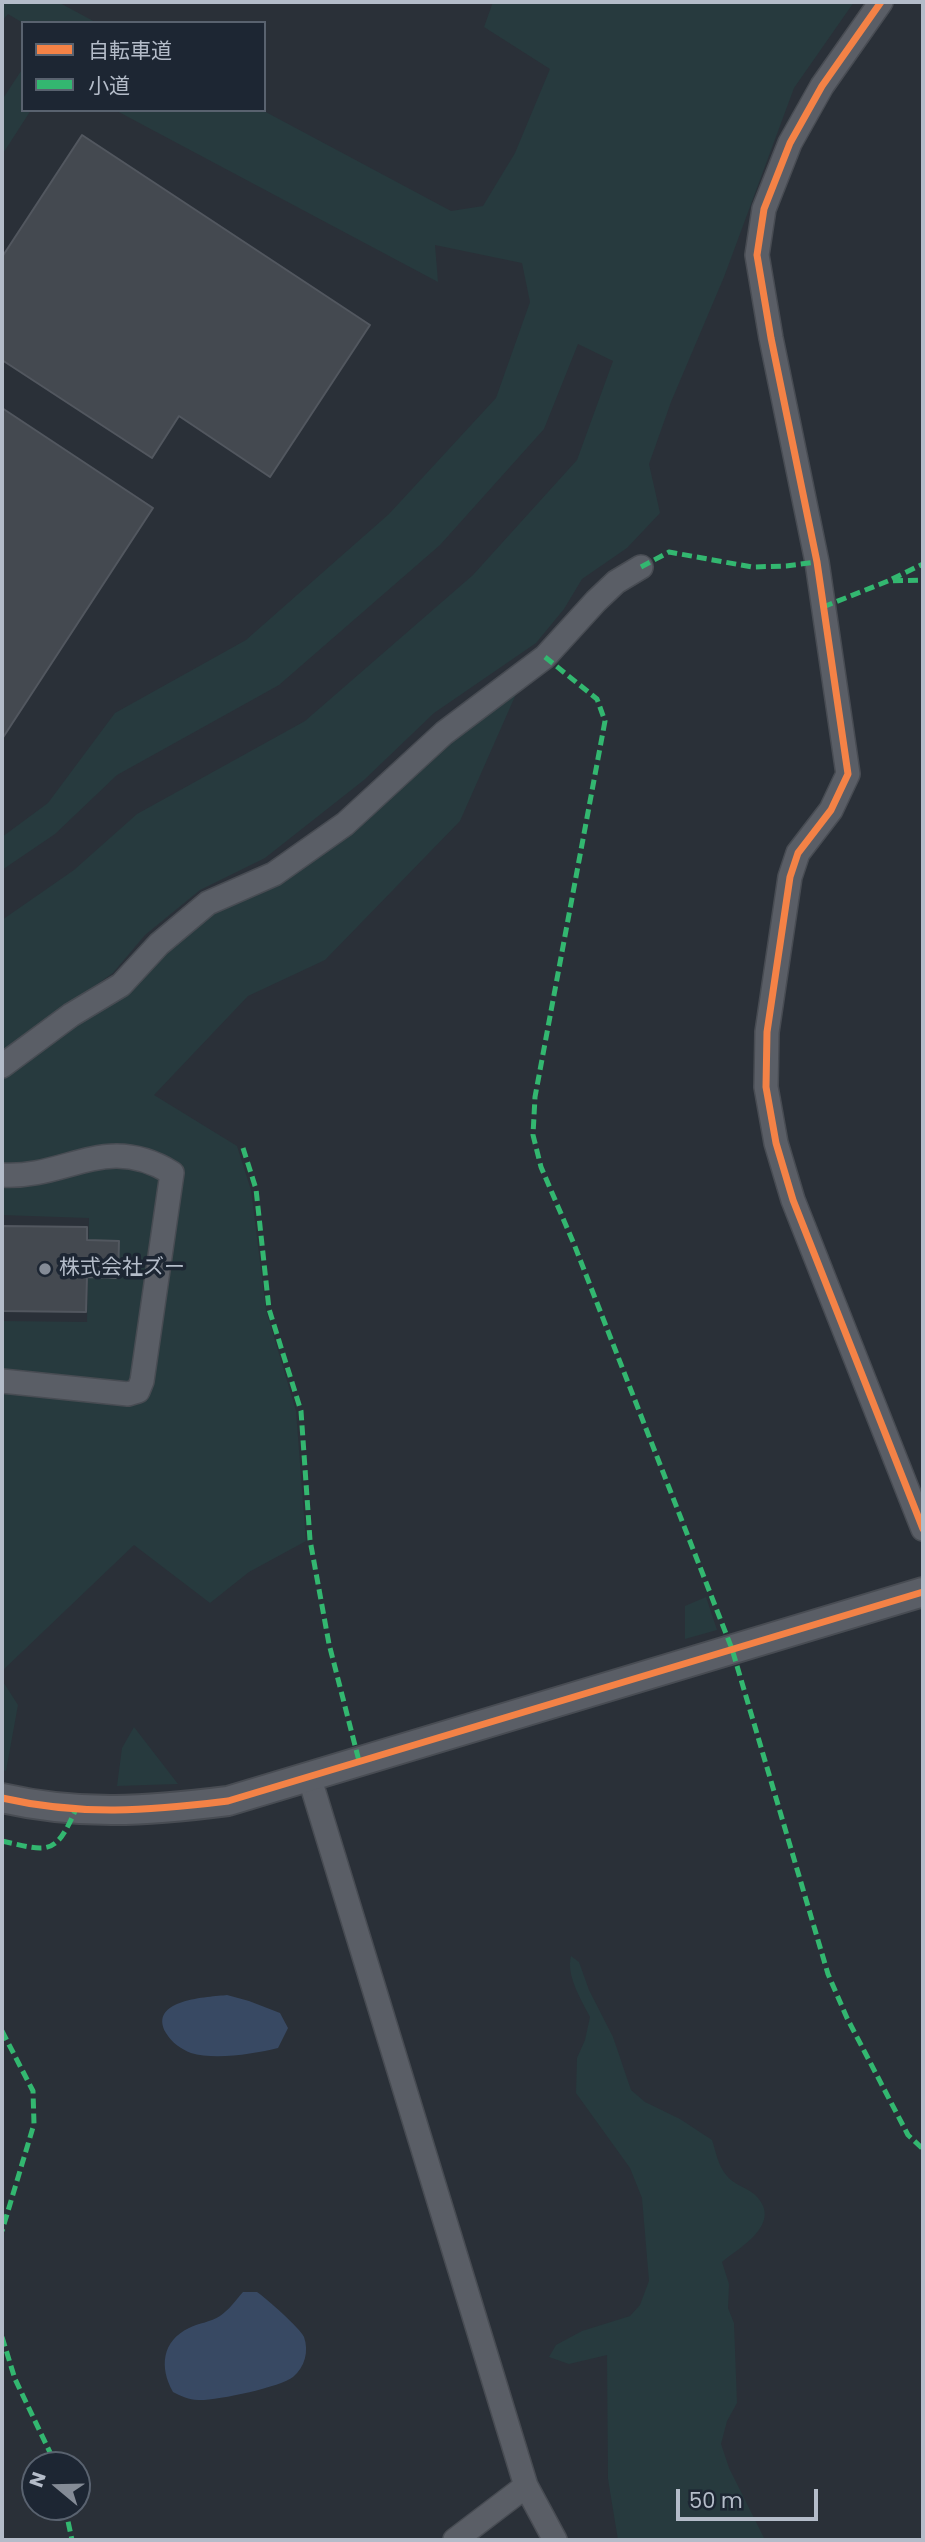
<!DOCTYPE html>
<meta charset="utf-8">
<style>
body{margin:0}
#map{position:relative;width:925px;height:2542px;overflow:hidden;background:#2a3038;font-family:Poppins,"Noto Sans JP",sans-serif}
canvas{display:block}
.frame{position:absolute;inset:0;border:4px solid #b4bcc9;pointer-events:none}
.legend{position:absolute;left:21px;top:21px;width:245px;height:91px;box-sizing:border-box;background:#1d2633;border:2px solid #59626f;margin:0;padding:9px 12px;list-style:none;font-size:21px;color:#b4bcc9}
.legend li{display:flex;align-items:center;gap:14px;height:35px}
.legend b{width:35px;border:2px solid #59626f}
.north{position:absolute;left:21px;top:2451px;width:70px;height:70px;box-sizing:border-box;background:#1d2633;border:2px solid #59626f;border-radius:50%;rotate:289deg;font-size:19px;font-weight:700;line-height:28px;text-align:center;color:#b4bcc9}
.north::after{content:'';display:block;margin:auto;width:24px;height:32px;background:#848b96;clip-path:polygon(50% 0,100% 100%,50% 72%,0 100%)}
.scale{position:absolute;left:676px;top:2489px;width:142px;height:32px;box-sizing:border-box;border:4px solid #b4bcc9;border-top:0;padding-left:9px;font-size:21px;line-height:24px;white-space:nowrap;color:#b4bcc9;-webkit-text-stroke:5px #1d2633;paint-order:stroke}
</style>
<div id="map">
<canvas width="925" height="2542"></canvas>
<div class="frame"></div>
<ul class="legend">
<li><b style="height:9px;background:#f48246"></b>自転車道</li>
<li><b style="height:9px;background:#33b770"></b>小道</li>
</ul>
<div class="north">N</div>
<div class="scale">50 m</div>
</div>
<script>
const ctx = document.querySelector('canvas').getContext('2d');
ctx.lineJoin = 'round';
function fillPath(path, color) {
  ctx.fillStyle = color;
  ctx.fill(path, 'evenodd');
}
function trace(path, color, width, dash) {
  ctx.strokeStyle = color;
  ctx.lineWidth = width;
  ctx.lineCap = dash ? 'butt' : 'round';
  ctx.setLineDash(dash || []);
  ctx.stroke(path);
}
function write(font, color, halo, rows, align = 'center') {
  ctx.font = font + ' Poppins,"Noto Sans JP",sans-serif';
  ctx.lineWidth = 7;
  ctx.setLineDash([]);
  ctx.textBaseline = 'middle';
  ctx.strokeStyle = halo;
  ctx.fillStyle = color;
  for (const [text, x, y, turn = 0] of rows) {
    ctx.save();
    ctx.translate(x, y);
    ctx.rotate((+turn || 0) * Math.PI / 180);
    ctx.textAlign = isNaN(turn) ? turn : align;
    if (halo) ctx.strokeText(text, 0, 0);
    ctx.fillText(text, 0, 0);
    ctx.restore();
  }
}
const green = new Path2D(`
 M 2,2 L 58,2 L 97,23 L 23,23 L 8,14 L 2,21 Z
 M 493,2 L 854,2 L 794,88 L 724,277 L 671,402 L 649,464 L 660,513 L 627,548 L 582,579 L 564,609 L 536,643 L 434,713 L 364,780 L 265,858 L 200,890 L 145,935 L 113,973 L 2,1051 L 2,920 L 74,870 L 137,814 L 305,721 L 473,575 L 577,460 L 613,361 L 578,344 L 544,429 L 440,545 L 279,685 L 117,775 L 55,834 L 2,870 L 2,837 L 48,803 L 115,713 L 246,640 L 389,514 L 496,398 L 530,302 L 522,263 L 435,245 L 438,282 L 115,110 L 262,110 L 451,211 L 483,206 L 515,153 L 550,69 L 484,27 Z
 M 23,68 L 23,110 L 31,110 L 2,155 L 2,100 Z
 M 520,685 L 460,821 L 325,960 L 248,996 L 154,1095 L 237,1146 L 251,1190 L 266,1310 L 296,1411 L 306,1541 L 249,1572 L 210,1603 L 134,1545 L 2,1671 L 2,1321 L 87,1322 L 89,1218 L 2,1215 L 2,1074 L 212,912 L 453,738 Z
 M 706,1597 L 717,1630 L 685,1639 L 685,1606 Z
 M 2,1680 L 18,1705 L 6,1771 L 2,1770 Z
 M 134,1727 L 178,1784 L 117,1786 L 122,1748 Z
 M 571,1956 L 579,1962 L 589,1990 L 613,2037 L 631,2090 L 645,2102 L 680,2119 L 712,2140 C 716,2152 718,2166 727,2176 C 735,2186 750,2188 758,2198 C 781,2225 739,2248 722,2262 L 729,2284 L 728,2308 L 734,2323 L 737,2403 L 727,2421 L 721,2444 L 729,2468 L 765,2540 L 618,2540 L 608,2479 L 607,2355 L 569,2364 L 549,2357 L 556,2345 L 582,2331 L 630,2316 L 640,2305 L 649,2281 L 642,2198 L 630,2168 L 576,2093 L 577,2058 L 585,2040 L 590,2017 C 581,1999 566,1976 571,1956 Z`);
const water = new Path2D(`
 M 227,1995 L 249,2001 L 280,2013 L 288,2028 L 278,2048 C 255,2054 214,2060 191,2053 C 181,2049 172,2043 166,2033 C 147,1999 209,1997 227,1995 Z
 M 243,2292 L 257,2292 C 267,2299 300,2328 304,2337 C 309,2351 305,2367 293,2377 C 281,2387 215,2401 198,2400 C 189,2400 181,2396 173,2392 C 159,2367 162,2341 189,2328 C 199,2323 211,2322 220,2316 C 229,2310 236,2300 243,2292 Z`);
const building = new Path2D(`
 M 82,135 L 370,325 L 270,477 L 179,416 L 152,458 L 2,360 L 2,257 Z
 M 2,408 L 153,508 L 2,739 Z
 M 3,1226 L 87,1227 L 87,1240 L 119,1241 L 118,1278 L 87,1277 L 86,1312 L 2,1311 Z`);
const minor = new Path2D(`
 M 881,2 L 822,86 L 790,143 L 764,209 L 757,255 L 771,338 L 817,562 L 848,774 L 831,810 L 798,853 L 790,877 L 767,1032 L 766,1087 L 776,1143 L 793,1200 L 923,1529
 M 2,1066 L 71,1015 L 121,985 L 159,944 L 208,903 L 274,874 L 345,824 L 444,733 L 545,657 L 596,601 L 616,582 L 641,567
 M 2,1175 C 67,1179 105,1132 172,1173 L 142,1381 L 138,1391 L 128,1394 L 2,1381
 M 309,1776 L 526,2486 L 555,2540
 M 455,2540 L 526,2486`);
const tertiary = new Path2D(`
 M 2,1798 C 81,1816 148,1811 228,1801 L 923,1592`);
const quiet = new Path2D(`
 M 641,567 L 669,552 L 752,567 L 786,566 L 817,562
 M 892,579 L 923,564
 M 823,607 L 888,581 L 923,580
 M 545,657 L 597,699 L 605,721 L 535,1097 L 533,1135 L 541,1167 L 574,1244 L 732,1649 L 828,1974 L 847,2018 L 908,2135 L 923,2149
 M 243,1148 L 256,1189 L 269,1309 L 301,1411 L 310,1540 L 329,1644 L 359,1761
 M 2,1841 C 47,1851 55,1857 75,1811
 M 2,2031 L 33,2091 L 34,2124 L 2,2231
 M 2,2337 L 15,2379 L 56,2465
 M 65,2507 L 72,2540`);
const cycleway = new Path2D(`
 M 881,2 L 822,86 L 790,143 L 764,209 L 757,255 L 771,338 L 817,562 L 848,774 L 831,810 L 798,853 L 790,877 L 767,1032 L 766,1087 L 776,1143 L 793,1200 L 923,1529
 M 2,1798 C 81,1816 148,1811 228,1801 L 923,1592`);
const markers = [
 [45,1269,7,"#848b96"]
];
const poiNames = [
 ["株式会社ズー",59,1269]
];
fillPath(green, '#273a3e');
fillPath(water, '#384963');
fillPath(building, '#444950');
trace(building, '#52575f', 2);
trace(minor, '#484c53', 26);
trace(tertiary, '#484c53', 32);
trace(minor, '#5a5e66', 23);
trace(tertiary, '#5a5e66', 28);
trace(quiet, '#33b770', 5, [10, 5]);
trace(cycleway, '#f48246', 7);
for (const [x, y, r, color] of markers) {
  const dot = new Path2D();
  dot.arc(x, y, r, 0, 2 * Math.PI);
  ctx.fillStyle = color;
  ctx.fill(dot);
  trace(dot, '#1d2633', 2.5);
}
write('21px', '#b4bcc9', '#1d2633', poiNames, 'left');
</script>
